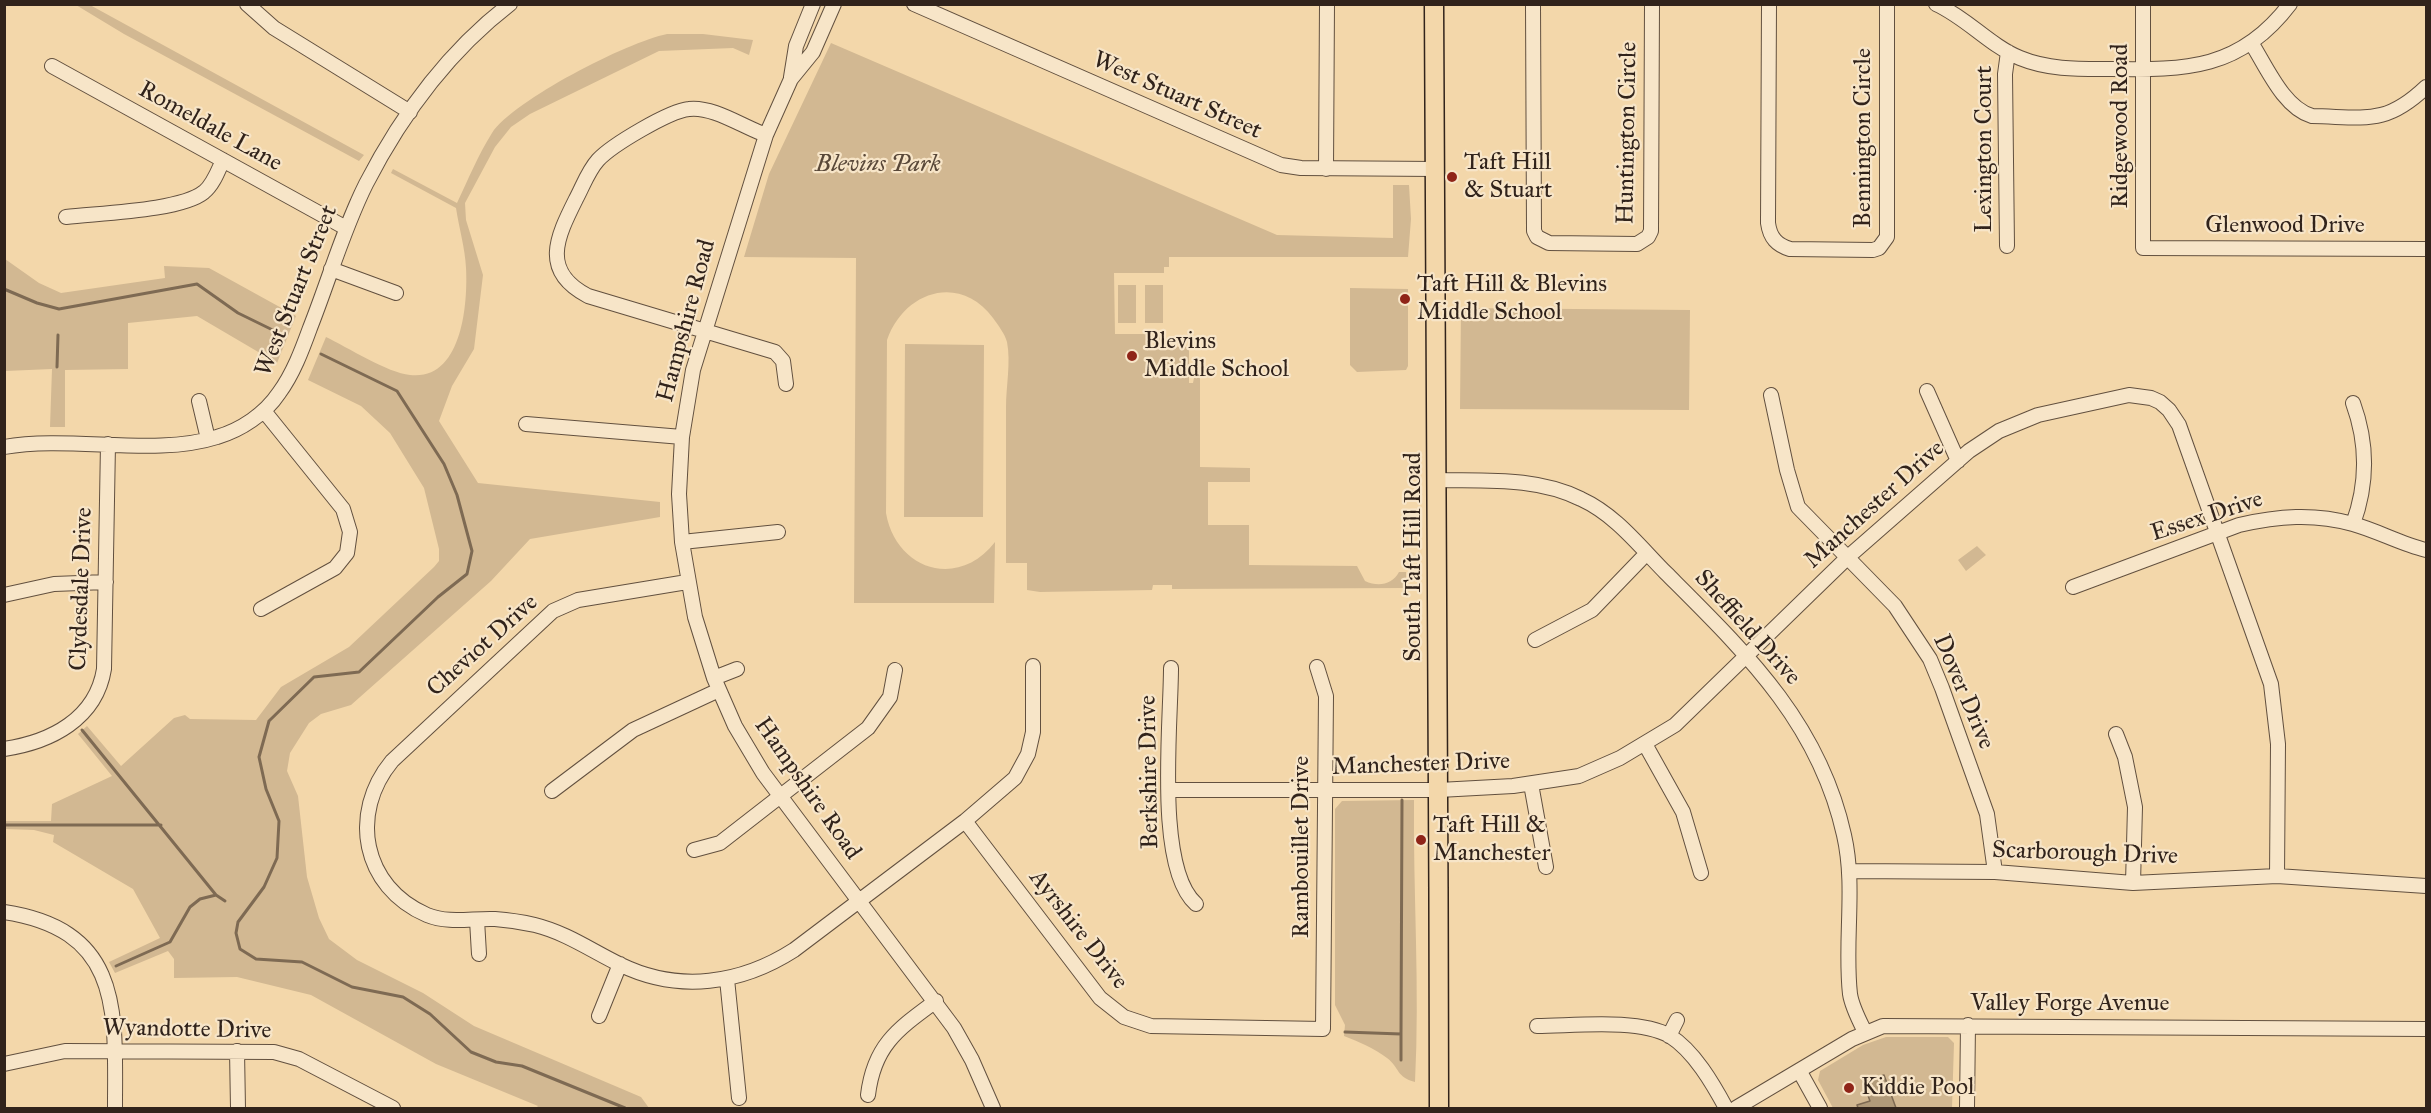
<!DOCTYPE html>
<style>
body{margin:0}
#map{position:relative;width:2431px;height:1113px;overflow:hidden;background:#f3d7aa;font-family:"IM FELL Great Primer",serif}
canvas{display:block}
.frame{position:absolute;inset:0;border:6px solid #31231b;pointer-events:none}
</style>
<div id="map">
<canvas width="2431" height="1113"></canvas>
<div class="frame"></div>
</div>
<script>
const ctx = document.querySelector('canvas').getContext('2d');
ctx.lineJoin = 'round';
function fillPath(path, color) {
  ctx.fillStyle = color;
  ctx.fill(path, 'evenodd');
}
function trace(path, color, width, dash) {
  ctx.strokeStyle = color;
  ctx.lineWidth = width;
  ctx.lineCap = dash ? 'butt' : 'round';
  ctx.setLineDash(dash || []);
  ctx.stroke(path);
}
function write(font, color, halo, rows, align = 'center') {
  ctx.font = font + ' "IM FELL Great Primer",serif';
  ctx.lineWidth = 4.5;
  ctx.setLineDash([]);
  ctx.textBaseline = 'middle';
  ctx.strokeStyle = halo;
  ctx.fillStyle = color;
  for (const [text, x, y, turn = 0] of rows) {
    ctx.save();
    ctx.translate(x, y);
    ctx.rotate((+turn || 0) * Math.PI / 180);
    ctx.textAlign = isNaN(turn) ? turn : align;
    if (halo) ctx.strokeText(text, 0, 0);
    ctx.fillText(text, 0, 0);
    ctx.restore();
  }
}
const green = new Path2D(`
 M 76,5 L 90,5 L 364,155 L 359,161 L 124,34 Z
 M 667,34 L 703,34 L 753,40 L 749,55 L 733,48 L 659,51 L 530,114 L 511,127 L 495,147 L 465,203 L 466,220 L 483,275 L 474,349 L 452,386 L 439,421 L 478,483 L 660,502 L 660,517 L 530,539 L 491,581 L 351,705 L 321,714 L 309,723 L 290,753 L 287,771 L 298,796 L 307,877 L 319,918 L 329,939 L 357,960 L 423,993 L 474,1026 L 641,1097 L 649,1108 L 536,1108 L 538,1106 L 436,1064 L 311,995 L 237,977 L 174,978 L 174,959 L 168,951 L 115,973 L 109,962 L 160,938 L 133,889 L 53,842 L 54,835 L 34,830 L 5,829 L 5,821 L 51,821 L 52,804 L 112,776 L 78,734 L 87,726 L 121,766 L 174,718 L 185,715 L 190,719 L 256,720 L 281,687 L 349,647 L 434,567 L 439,561 L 439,549 L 424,488 L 390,433 L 361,406 L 308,380 L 326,337 C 347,347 388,373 410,375 C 462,381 468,304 466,268 C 465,248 459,228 456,208 L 391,173 L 393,169 L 457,203 C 468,180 478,155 492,133 C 514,100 627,42 667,34 Z
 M 831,43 L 1277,235 L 1393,238 L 1393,185 L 1409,185 L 1411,219 L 1408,257 L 1169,257 L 1169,267 L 1164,267 L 1164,273 L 1114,273 L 1115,334 L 1162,334 L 1162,341 L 1151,341 L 1151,346 L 1189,347 L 1189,383 L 1193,383 L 1196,368 L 1200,368 L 1200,467 L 1250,468 L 1250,482 L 1208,482 L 1208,525 L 1249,525 L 1249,565 L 1357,566 L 1365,581 C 1378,587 1392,585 1399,572 L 1406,572 L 1406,588 L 1172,589 L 1172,585 L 1153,585 L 1152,590 L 1040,592 L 1027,590 L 1027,563 L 1006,563 C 1006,511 1006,459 1006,407 C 1006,387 1011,362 1007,342 C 1005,334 998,325 993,318 C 960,273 904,291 887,340 L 886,513 C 896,570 958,590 995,542 L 994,603 L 854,603 L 856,258 L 744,257 L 769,174 Z
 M 5,259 L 39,283 L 61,293 L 165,278 L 164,266 L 209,268 L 296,316 L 277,363 L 197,316 L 128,323 L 128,369 L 65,370 L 65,427 L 50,427 L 52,369 L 5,371 Z
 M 1118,285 L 1136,285 L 1136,323 L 1118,323 Z
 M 1145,285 L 1163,285 L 1163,323 L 1145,323 Z
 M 1350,288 L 1408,289 L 1408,366 L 1406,370 L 1357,372 L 1350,365 Z
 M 1461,308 L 1690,310 L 1689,410 L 1460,409 Z
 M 905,344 L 984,345 L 983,517 L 904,517 Z
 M 1977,546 L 1986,555 L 1966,571 L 1958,560 Z
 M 1414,800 C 1413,894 1420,988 1415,1082 C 1396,1077 1400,1068 1387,1058 C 1374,1048 1359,1042 1344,1036 L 1345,1025 L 1335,1005 L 1335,809 L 1342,801 Z
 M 1886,1037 L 1948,1037 L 1954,1043 L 1952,1108 L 1833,1108 L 1818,1080 L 1820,1071 L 1863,1045 Z`);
const water = new Path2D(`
 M 1884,1075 L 1896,1108 L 1858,1108 L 1857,1105 L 1870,1101 L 1863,1082 Z`);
const stream = new Path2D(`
 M 4,289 L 37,303 L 59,309 L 197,284 L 238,313 L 285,336
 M 321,354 L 397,391 L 444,464 L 457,495 L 472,551 L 467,574 L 438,597 L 359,672 L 314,677 L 269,721 L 259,757 L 266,789 L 279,821 L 277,858 L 264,887 L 238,922 L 236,933 L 240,949 L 256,959 L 302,962 L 352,987 L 403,997 L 430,1014 L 471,1052 L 496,1062 L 522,1066 L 625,1108
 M 57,367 L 58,335
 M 82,730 L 216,895 L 225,901
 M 4,825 L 161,825
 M 116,966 L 170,942 L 190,907 L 200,899 L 216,895
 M 1345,1032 L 1401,1034 L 1401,1060
 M 1401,1034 L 1402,800`);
const minor = new Path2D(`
 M 247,4 L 274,28 L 410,112
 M 834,4 L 813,52 L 791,79 L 766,135 L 693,370 L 682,437 L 679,494 L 682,542 L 695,617 L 714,678 L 735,726 L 763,773 L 954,1028 L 972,1060 L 993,1108
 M 914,4 L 1281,165 L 1301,168 L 1436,169
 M 1533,4 L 1534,231 L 1537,237 L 1549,243 L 1637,244 L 1648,237 L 1651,231 L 1652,4
 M 1769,4 L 1768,223 C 1770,238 1777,245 1790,249 L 1873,250 L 1879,248 L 1887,237 L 1887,4
 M 1936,4 C 1967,18 1989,45 2020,58 C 2049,70 2080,69 2111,69 C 2186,70 2240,70 2290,4
 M 2143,4 L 2143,248 L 2426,249
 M 2252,44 C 2267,68 2284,108 2312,116 C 2365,117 2385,126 2426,87
 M 52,66 L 346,228
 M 791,77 L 796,46 L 813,4
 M 766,135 C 743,127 713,106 689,109 C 669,111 612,145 598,160 C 588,171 583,186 576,199 C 557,237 540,271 588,296 L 775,352 L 783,361 L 786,384
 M 1326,169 L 1327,4
 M 66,217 C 98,213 181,211 204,192 C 213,185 218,171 223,160
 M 2007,246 L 2005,74 L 2008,52
 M 331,269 L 396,293
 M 1927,391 L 1958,461
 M 1771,395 L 1787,470 L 1798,507 L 1895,606 L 1930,659 L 1942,688 L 1987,814 L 1995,872
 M 199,401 L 208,439
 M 2353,403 C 2368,444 2368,483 2353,524
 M 526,424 L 682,437
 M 4,447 C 70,435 155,457 217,437 C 241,430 265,414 279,393 C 293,374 302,350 310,328 C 329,280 343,230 366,184 C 401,116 449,51 510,4
 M 1439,480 C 1486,481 1537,477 1581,499 C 1616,515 1640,547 1666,573 C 1745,652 1819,722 1844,835 C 1856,887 1844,941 1850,994 C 1852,1007 1859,1020 1865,1032
 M 682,542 L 778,532
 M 687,582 L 578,600 L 553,611 L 392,761 C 349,813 362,887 427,915 C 449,924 472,918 495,919 C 508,920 522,922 535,925 C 567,933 592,951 621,965 C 679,993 741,984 794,950 L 965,821 L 1015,778 L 1028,754 L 1033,732 L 1033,666
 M 2073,587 L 2239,525 C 2278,516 2314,513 2353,524 C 2378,531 2401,544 2426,550
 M 4,595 L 54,584 L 106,582
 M 261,609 L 335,568 L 347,553 L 350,532 L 343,509 L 264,411
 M 1535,640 L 1592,610 L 1646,554
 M 1171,668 C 1171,723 1155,868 1196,904
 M 714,678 L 737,669
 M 2116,734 L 2125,757 L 2135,807 L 2133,883
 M 1645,744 L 1683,812 L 1701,873
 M 4,749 C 51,742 96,719 104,669 L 108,444
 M 1531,784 L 1546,867
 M 1170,790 L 1439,790 L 1513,786 L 1579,776 L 1620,758 L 1675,725 L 1848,557 L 1969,451 L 1999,431 L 2038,415 L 2129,395 L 2151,398 L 2160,402 L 2169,410 L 2179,425 L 2271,684 L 2278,744 L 2277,876
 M 552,791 L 633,730 L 719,690
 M 965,821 L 1100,998 L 1124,1017 L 1151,1026 L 1323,1029 L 1326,696 L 1317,667
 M 694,850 L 720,843 L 868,728 L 890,697 L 895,670
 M 1849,871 L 1995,872 L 2133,883 L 2277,876 L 2426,886
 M 4,912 C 124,930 115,1014 115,1108
 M 477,920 L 479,954
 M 727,979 L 739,1098
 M 599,1016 L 620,964
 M 1537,1026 C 1573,1026 1638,1018 1670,1036 C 1694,1051 1713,1084 1726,1108
 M 1669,1036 L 1677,1020
 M 237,1051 L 238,1108
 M 4,1064 L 65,1051 L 274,1052 L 299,1059 L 393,1108
 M 1800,1072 L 1820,1108
 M 868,1095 C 874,1045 898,1029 936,1001
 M 1736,1108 L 1852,1039 L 1883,1026 L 2426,1029
 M 1967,1108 L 1968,1025`);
const major = new Path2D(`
 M 1434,4 C 1438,372 1438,740 1439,1108`);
const markers = [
 [1452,177,6,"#8f2418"],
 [1405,299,6,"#8f2418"],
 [1132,356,6,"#8f2418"],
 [1421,840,6,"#8f2418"],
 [1849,1088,6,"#8f2418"]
];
const streetNames = [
 ["West Stuart Street",1177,96,24],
 ["Ridgewood Road",2121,126,-90],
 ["Romeldale Lane",210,127,29],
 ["Huntington Circle",1628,133,-89],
 ["Bennington Circle",1864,138,-90],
 ["Lexington Court",1985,149,-90],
 ["Glenwood Drive",2285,226],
 ["West Stuart Street",297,291,-68],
 ["Hampshire Road",687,321,-75],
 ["Manchester Drive",1875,505,-42],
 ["Essex Drive",2207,517,-18],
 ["South Taft Hill Road",1414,557,-90],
 ["Clydesdale Drive",82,589,-88],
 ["Sheffield Drive",1747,628,48],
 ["Cheviot Drive",483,646,-42],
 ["Dover Drive",1963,692,67],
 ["Manchester Drive",1421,765,-2],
 ["Berkshire Drive",1150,772,-91],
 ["Hampshire Road",807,789,55],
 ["Rambouillet Drive",1302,847,-90],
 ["Scarborough Drive",2085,854,2],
 ["Ayrshire Drive",1078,930,52],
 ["Valley Forge Avenue",2070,1004],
 ["Wyandotte Drive",187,1030,1]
];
const poiNames = [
 ["Taft Hill",1464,163],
 ["& Stuart",1464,191],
 ["Taft Hill & Blevins",1417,285],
 ["Middle School",1417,313],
 ["Blevins",1144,342],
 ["Middle School",1144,370],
 ["Taft Hill &",1433,826],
 ["Manchester",1433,854],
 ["Kiddie Pool",1861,1088]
];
const parkNames = [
 ["Blevins Park",878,165]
];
fillPath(green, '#d2b892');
fillPath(water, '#b19a79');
trace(water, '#7e6a53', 1.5);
trace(stream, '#7e6a53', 3);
trace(minor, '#62503f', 16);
trace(major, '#31231b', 21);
trace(minor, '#f7e5c8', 14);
trace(major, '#f3d7aa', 18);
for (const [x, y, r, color] of markers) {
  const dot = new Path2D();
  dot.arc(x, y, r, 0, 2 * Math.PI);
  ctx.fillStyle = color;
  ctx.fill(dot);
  trace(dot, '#f7e5c8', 2);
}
write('24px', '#31231b', '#f7e5c8', streetNames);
write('24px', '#31231b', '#f7e5c8', poiNames, 'left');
write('italic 24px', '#594839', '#f7e5c8', parkNames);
</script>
